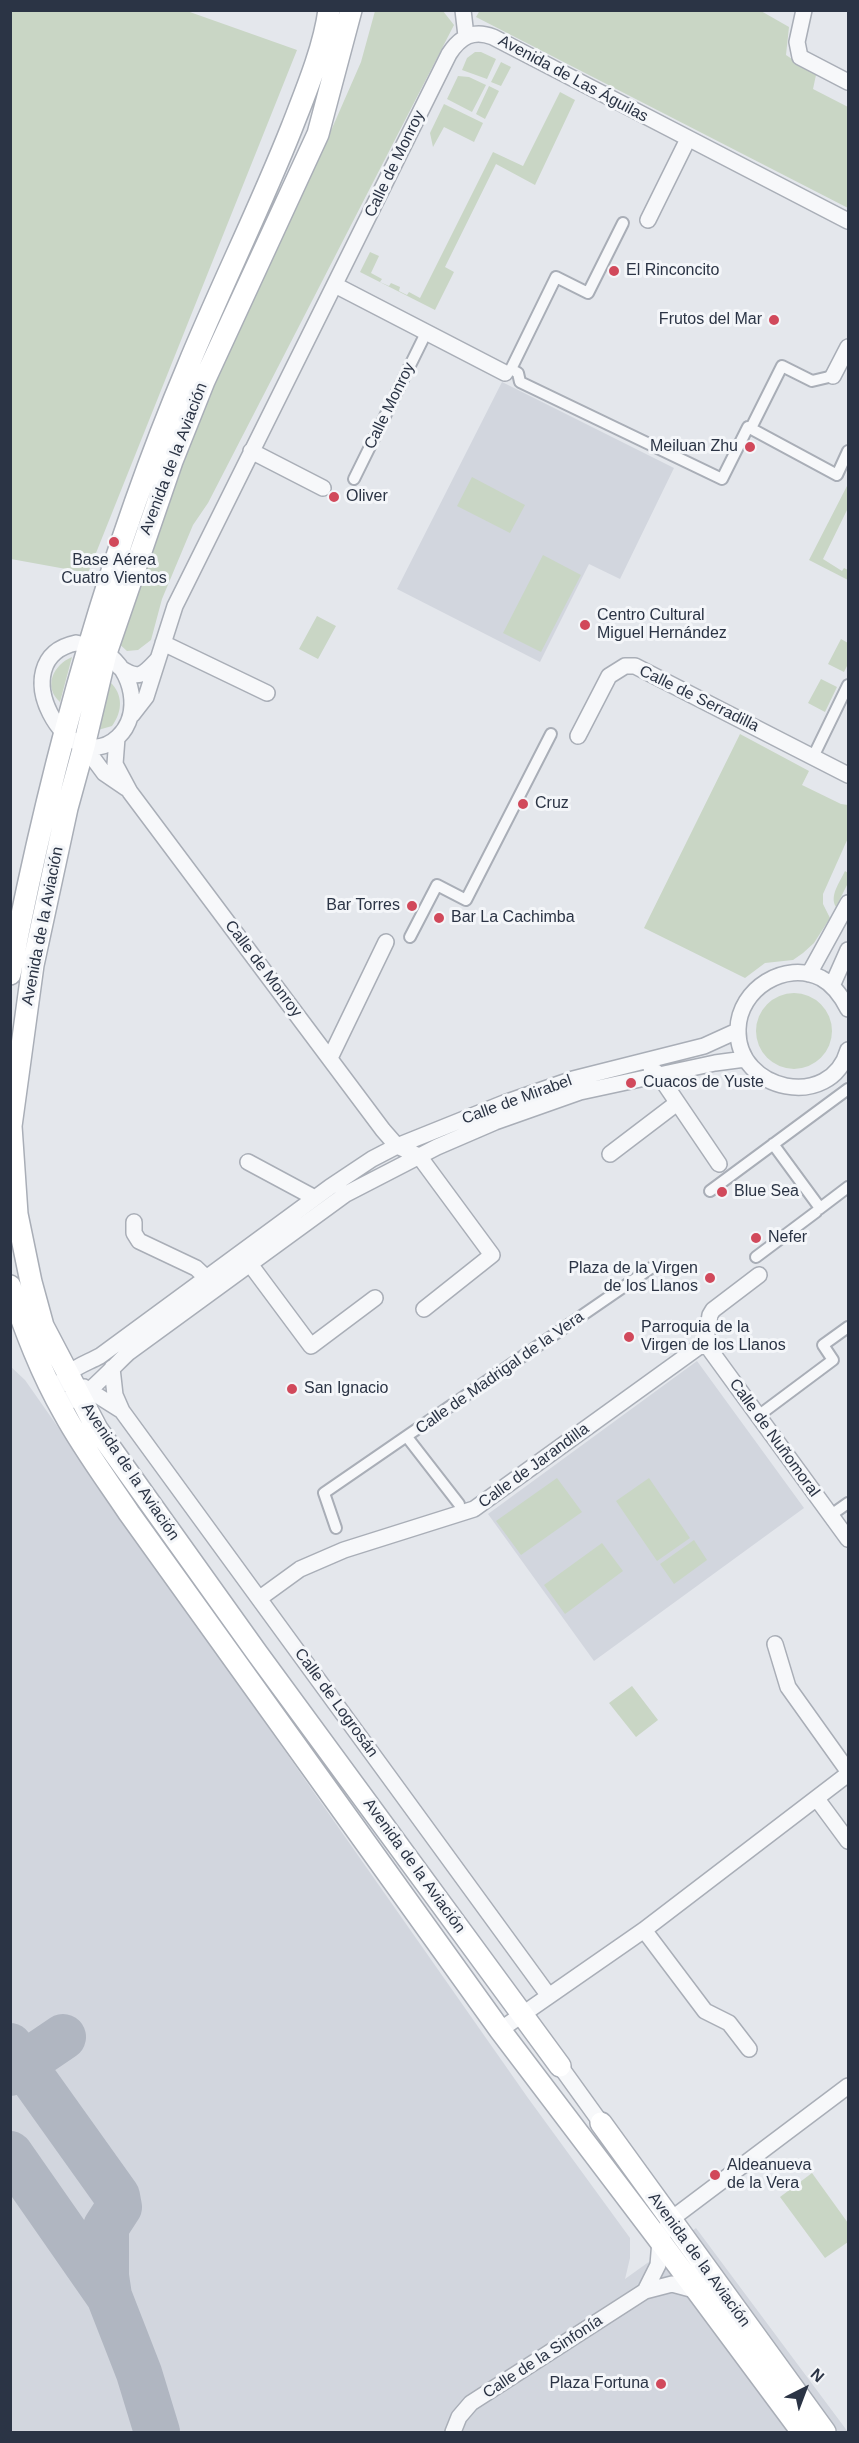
<!DOCTYPE html>
<meta charset="utf-8">
<style>
body{margin:0}
#map{position:relative;width:859px;height:2443px;overflow:hidden;background:#e4e7ec;font-family:Helvetica,sans-serif}
canvas{display:block}
.frame{position:absolute;inset:0;border:12px solid #2b3445;pointer-events:none}
.north{position:absolute;left:775px;top:2359px;width:60px;height:60px;-webkit-text-stroke:4px #f4f6f9;paint-order:stroke;rotate:42deg;font-size:16px;font-weight:700;line-height:24px;text-align:center;color:#2b3445}
.north::after{content:'';display:block;margin:auto;width:21px;height:27px;background:#2b3445;clip-path:polygon(50% 0,100% 100%,50% 72%,0 100%)}
</style>
<div id="map">
<canvas width="859" height="2443"></canvas>
<div class="frame"></div>
<div class="north">N</div>
</div>
<script>
const ctx = document.querySelector('canvas').getContext('2d');
ctx.lineJoin = 'round';
function fillPath(path, color) {
  ctx.fillStyle = color;
  ctx.fill(path, 'evenodd');
}
function trace(path, color, width, dash) {
  ctx.strokeStyle = color;
  ctx.lineWidth = width;
  ctx.lineCap = dash ? 'butt' : 'round';
  ctx.setLineDash(dash || []);
  ctx.stroke(path);
}
function write(font, color, halo, rows, align = 'center') {
  ctx.font = font + ' Helvetica,sans-serif';
  ctx.lineWidth = 6;
  ctx.setLineDash([]);
  ctx.textBaseline = 'middle';
  ctx.strokeStyle = halo;
  ctx.fillStyle = color;
  for (const [text, x, y, turn = 0] of rows) {
    ctx.save();
    ctx.translate(x, y);
    ctx.rotate((+turn || 0) * Math.PI / 180);
    ctx.textAlign = isNaN(turn) ? turn : align;
    if (halo) ctx.strokeText(text, 0, 0);
    ctx.fillText(text, 0, 0);
    ctx.restore();
  }
}
const built = new Path2D(`
 M 502,382 L 674,468 L 620,579 L 589,564 L 540,662 L 397,589 Z
 M 697,1361 L 804,1508 L 594,1661 L 488,1514 Z
 M 10,1366 L 25,1380 L 528,2098 L 630,2238 L 630,2258 L 625,2279 L 696,2228 L 848,2432 L 11,2432 Z`);
const green = new Path2D(`
 M 480,10 L 761,11 L 789,27 L 786,55 L 816,75 L 813,89 L 848,107 L 848,208 L 476,17 Z
 M 10,11 L 187,11 L 297,50 L 88,573 L 11,559 Z
 M 375,11 L 443,11 L 454,25 L 208,503 L 193,525 L 162,599 L 151,640 L 138,650 L 127,651 L 117,642 L 176,471 L 250,301 L 316,165 L 361,62 Z
 M 475,52 L 481,52 L 496,59 L 487,79 L 462,70 L 467,58 Z
 M 501,62 L 511,67 L 501,86 L 491,82 Z
 M 458,76 L 469,77 L 486,85 L 472,112 L 447,99 Z
 M 489,86 L 499,91 L 485,119 L 476,114 Z
 M 560,92 L 575,100 L 535,185 L 496,164 L 445,267 L 454,272 L 435,310 L 360,272 L 370,252 L 379,256 L 371,273 L 382,279 L 380,282 L 389,286 L 391,283 L 400,287 L 399,291 L 407,295 L 409,292 L 420,298 L 493,152 L 523,166 Z
 M 444,104 L 483,123 L 474,142 L 444,127 L 433,147 L 430,133 Z
 M 472,477 L 525,505 L 510,533 L 457,506 Z
 M 848,484 L 848,508 L 823,559 L 842,571 L 844,568 L 848,570 L 848,580 L 809,560 Z
 M 543,555 L 581,575 L 541,652 L 503,633 Z
 M 317,616 L 336,626 L 318,659 L 299,649 Z
 M 841,639 L 848,643 L 848,664 L 844,672 L 828,664 Z
 M 72,657 L 60,702 C 43,687 53,665 72,657 Z
 M 821,679 L 837,687 L 825,712 L 808,703 Z
 M 110,682 C 123,694 123,711 112,726 L 98,730 Z
 M 740,734 L 809,771 L 802,785 L 841,804 L 848,805 L 848,838 L 823,894 L 823,904 L 830,918 L 814,943 L 803,953 L 793,960 L 765,963 L 745,978 L 644,928 Z
 M 845,871 L 848,873 L 848,883 L 836,907 C 829,896 840,882 845,871 Z
 M756 1031a38 38 0 1 1 76 0a38 38 0 1 1-76 0Z
 M 557,1478 L 582,1512 L 521,1555 L 496,1521 Z
 M 649,1478 L 690,1538 L 657,1561 L 616,1501 Z
 M 694,1540 L 707,1560 L 674,1584 L 660,1564 Z
 M 602,1543 L 623,1571 L 565,1614 L 544,1585 Z
 M 632,1686 L 658,1720 L 636,1737 L 609,1703 Z
 M 812,2173 L 848,2223 L 848,2242 L 825,2258 L 780,2197 Z`);
const taxiway = new Path2D(`
 M 10,2046 L 117,2196 L 119,2207 L 106,2227 L 106,2276 L 109,2296 L 139,2373 L 157,2432
 M 10,2073 L 63,2037
 M 10,2154 L 109,2296`);
const pedestrian = new Path2D(`
 M 623,223 L 588,293 L 556,277 L 511,369 L 518,373 L 520,382 L 722,479 L 748,427 L 837,475 L 848,451
 M 751,428 L 782,366 L 812,381 L 833,376
 M 354,479 L 426,333
 M 813,757 L 848,685
 M 410,937 L 437,885 L 466,900 L 551,734
 M 773,1144 L 820,1208
 M 710,1191 L 848,1089
 M 819,1209 L 848,1187
 M 756,1257 L 816,1212
 M 758,1416 L 833,1360 L 823,1345 L 848,1327
 M 407,1437 L 459,1504
 M 831,1515 L 848,1503
 M 336,1528 L 324,1493 L 651,1268`);
const minor = new Path2D(`
 M 463,10 L 466,36
 M 804,10 L 797,42 L 800,57 L 848,82
 M 648,220 L 688,139
 M 335,285 L 505,373
 M 833,376 L 848,347
 M 251,451 L 323,488
 M 76,643 C 86,645 97,647 106,653 C 133,671 142,714 118,737 C 69,783 0,659 76,643 Z
 M 163,643 L 267,693
 M 119,667 C 139,680 142,676 157,660
 M 132,715 L 146,697 L 175,606 L 185,586 L 449,54 C 460,37 473,29 493,37 L 848,221
 M 578,736 L 609,676 L 625,666 L 635,666 L 848,775
 M 117,738 L 115,764 L 130,792 L 383,1130 L 397,1146 L 419,1156 L 492,1255 L 424,1309
 M 84,746 L 104,773 L 126,788
 M 809,974 L 848,903
 M 832,986 L 848,950
 M 848,1009 C 842,997 834,985 821,978 C 785,960 739,989 738,1029 C 736,1092 831,1111 848,1050
 M 737,1031 L 704,1046 L 573,1079 L 504,1103 L 397,1146 L 372,1159 L 330,1187 L 100,1356 C 79,1367 62,1370 55,1396 C 61,1398 68,1401 74,1400 C 84,1399 118,1362 128,1353 L 346,1194 L 437,1147 L 495,1122 L 580,1092 L 715,1063 L 745,1059
 M 330,1058 L 386,942
 M 651,1068 L 658,1074 L 719,1164
 M 610,1154 L 677,1103
 M 248,1162 L 315,1198
 M 134,1222 L 134,1233 L 139,1241 L 196,1268 L 213,1284
 M 244,1256 L 311,1346 L 375,1298
 M 705,1346 L 710,1315 L 713,1310 L 759,1275
 M 112,1368 L 115,1395 L 122,1411 L 549,1996
 M 84,1387 L 122,1411
 M 260,1598 L 300,1569 L 344,1550 L 474,1509 L 700,1346 L 708,1347 L 848,1539
 M 775,1644 L 788,1687 L 848,1771
 M 817,1799 L 848,1841
 M 644,1930 L 705,2011 L 729,2023 L 749,2049
 M 500,2030 L 644,1930 L 848,1774
 M 560,2066 L 601,2123
 M 645,2291 L 658,2265 L 660,2241 L 670,2220 L 848,2086
 M 453,2432 L 459,2417 L 471,2403 L 645,2291 L 672,2284 L 698,2291`);
const secondary = new Path2D(`
 M 351,10 L 318,134 L 204,381 L 172,461 L 106,653 L 84,746 L 67,808 L 33,965 L 11,1126 L 17,1214 L 31,1282 L 43,1326 L 97,1429 L 257,1653 L 560,2066
 M 10,974 C 50,767 106,560 188,366 C 221,286 260,208 292,127 C 306,91 324,48 329,10
 M 10,1286 C 25,1330 41,1373 64,1413 C 83,1448 107,1480 129,1513 L 500,2030 L 660,2241 L 802,2432
 M 601,2123 L 825,2432`);
const markers = [
 [614,271,6,"#d1495b"],
 [774,320,6,"#d1495b"],
 [750,447,6,"#d1495b"],
 [334,497,6,"#d1495b"],
 [114,542,6,"#d1495b"],
 [585,625,6,"#d1495b"],
 [523,804,6,"#d1495b"],
 [412,906,6,"#d1495b"],
 [439,918,6,"#d1495b"],
 [631,1083,6,"#d1495b"],
 [722,1192,6,"#d1495b"],
 [756,1238,6,"#d1495b"],
 [710,1278,6,"#d1495b"],
 [629,1337,6,"#d1495b"],
 [292,1389,6,"#d1495b"],
 [715,2175,6,"#d1495b"],
 [661,2384,6,"#d1495b"]
];
const streetNames = [
 ["Avenida de Las Águilas",573,79,28],
 ["Calle de Monroy",395,164,-64],
 ["Calle Monroy",390,406,-64],
 ["Avenida de la Aviación",174,459,-69],
 ["Calle de Serradilla",699,699,26],
 ["Avenida de la Aviación",43,926,-79],
 ["Calle de Monroy",263,969,53],
 ["Calle de Mirabel",517,1100,-20],
 ["Calle de Madrigal de la Vera",500,1373,-35],
 ["Calle de Nuñomoral",774,1438,54],
 ["Calle de Jarandilla",534,1466,-36],
 ["Avenida de la Aviación",130,1472,56],
 ["Calle de Logrosán",336,1703,54],
 ["Avenida de la Aviación",414,1866,54],
 ["Avenida de la Aviación",699,2260,54],
 ["Calle de la Sinfonía",543,2357,-33]
];
const poiNames = [
 ["El Rinconcito",626,271],
 ["Frutos del Mar",762,320,"right"],
 ["Meiluan Zhu",738,447,"right"],
 ["Oliver",346,497],
 ["Base Aérea",114,561,"center"],
 ["Cuatro Vientos",114,579,"center"],
 ["Centro Cultural",597,616],
 ["Miguel Hernández",597,634],
 ["Cruz",535,804],
 ["Bar Torres",400,906,"right"],
 ["Bar La Cachimba",451,918],
 ["Cuacos de Yuste",643,1083],
 ["Blue Sea",734,1192],
 ["Nefer",768,1238],
 ["Plaza de la Virgen",698,1269,"right"],
 ["de los Llanos",698,1287,"right"],
 ["Parroquia de la",641,1328],
 ["Virgen de los Llanos",641,1346],
 ["San Ignacio",304,1389],
 ["Aldeanueva",727,2166],
 ["de la Vera",727,2184],
 ["Plaza Fortuna",649,2384,"right"]
];
fillPath(built, '#d2d6de');
fillPath(green, '#c9d6c5');
trace(taxiway, '#b0b6c1', 46);
trace(pedestrian, '#a9aeb7', 14);
trace(minor, '#a9aeb7', 18);
trace(secondary, '#a9aeb7', 24);
trace(pedestrian, '#f7f8fa', 10);
trace(minor, '#f7f8fa', 15);
trace(secondary, '#fff', 21);
for (const [x, y, r, color] of markers) {
  const dot = new Path2D();
  dot.arc(x, y, r, 0, 2 * Math.PI);
  ctx.fillStyle = color;
  ctx.fill(dot);
  trace(dot, '#f4f6f9', 2);
}
write('16px', '#2b3445', '#f4f6f9', streetNames);
write('16px', '#2b3445', '#f4f6f9', poiNames, 'left');
</script>
